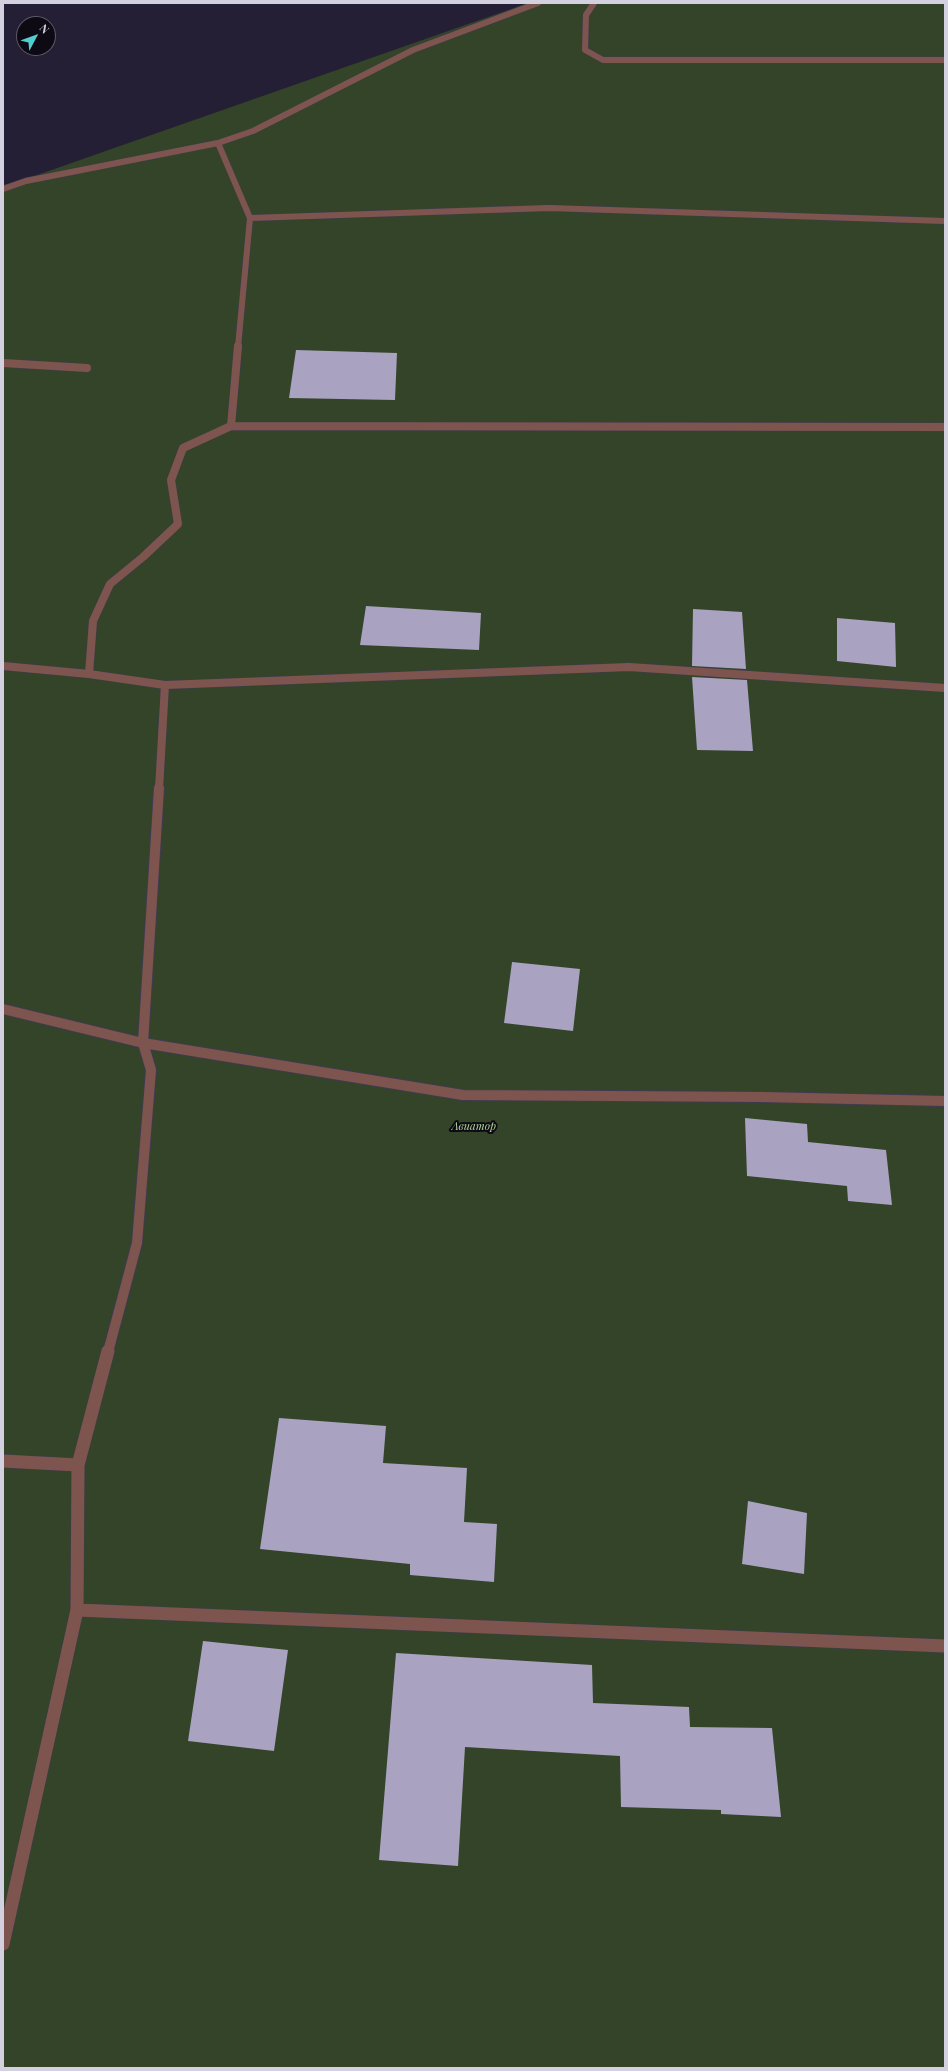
<!DOCTYPE html>
<meta charset="utf-8">
<style>
body{margin:0}
#map{position:relative;width:948px;height:2071px;overflow:hidden;background:#241f35;font-family:"Playfair Display",serif}
canvas{display:block}
.frame{position:absolute;inset:0;border:4px solid #d3d0e0;pointer-events:none}
.north{position:absolute;left:16px;top:16px;width:40px;height:40px;box-sizing:border-box;background:#0d0a14;border:1px solid #5c5966;border-radius:50%;rotate:49deg;font-size:11px;font-weight:700;line-height:16px;text-align:center;color:#d3d0e0}
.north::after{content:'';display:block;margin:auto;width:14px;height:18px;background:#52cdcf;clip-path:polygon(50% 0,100% 100%,50% 72%,0 100%)}
</style>
<div id="map">
<canvas width="948" height="2071"></canvas>
<div class="frame"></div>
<div class="north">N</div>
</div>
<script>
const ctx = document.querySelector('canvas').getContext('2d');
ctx.lineJoin = 'round';
function fillPath(path, color) {
  ctx.fillStyle = color;
  ctx.fill(path, 'evenodd');
}
function trace(path, color, width, dash) {
  ctx.strokeStyle = color;
  ctx.lineWidth = width;
  ctx.lineCap = dash ? 'butt' : 'round';
  ctx.setLineDash(dash || []);
  ctx.stroke(path);
}
function write(font, color, halo, rows, align = 'center') {
  ctx.font = font + ' "Playfair Display",serif';
  ctx.lineWidth = 4;
  ctx.setLineDash([]);
  ctx.textBaseline = 'middle';
  ctx.strokeStyle = halo;
  ctx.fillStyle = color;
  for (const [text, x, y, turn = 0] of rows) {
    ctx.save();
    ctx.translate(x, y);
    ctx.rotate((+turn || 0) * Math.PI / 180);
    ctx.textAlign = isNaN(turn) ? turn : align;
    if (halo) ctx.strokeText(text, 0, 0);
    ctx.fillText(text, 0, 0);
    ctx.restore();
  }
}
const green = new Path2D(`
 M 528,3 L 945,3 L 945,2068 L 3,2068 L 3,187 Z`);
const building = new Path2D(`
 M 296,350 L 397,353 L 395,400 L 289,398 Z
 M 366,606 L 481,613 L 479,650 L 360,645 Z
 M 693,609 L 742,612 L 746,669 L 692,666 Z
 M 837,618 L 895,623 L 896,667 L 837,661 Z
 M 692,677 L 747,680 L 753,751 L 697,750 Z
 M 512,962 L 580,969 L 573,1031 L 504,1023 Z
 M 745,1118 L 807,1124 L 808,1142 L 886,1150 L 892,1205 L 848,1201 L 847,1186 L 747,1176 Z
 M 279,1418 L 386,1426 L 383,1463 L 467,1468 L 464,1522 L 497,1524 L 494,1582 L 410,1575 L 410,1564 L 260,1549 Z
 M 748,1501 L 807,1513 L 804,1574 L 742,1564 Z
 M 203,1641 L 288,1650 L 274,1751 L 188,1741 Z
 M 396,1653 L 592,1665 L 593,1703 L 689,1707 L 690,1727 L 772,1728 L 781,1817 L 721,1814 L 721,1810 L 621,1807 L 620,1756 L 465,1747 L 458,1866 L 379,1860 Z`);
const serviceFar1 = new Path2D(`
 M 594,3 L 586,15 L 585,50 L 603,60 L 945,60`);
const service = new Path2D(`
 M 3,363 L 87,368`);
const minorFar3 = new Path2D(`
 M 218,143 L 250,218 L 238,347
 M 3,189 L 26,181 L 218,143 L 253,131 L 413,50 L 538,3
 M 250,218 L 549,208 L 945,221`);
const minorFar2 = new Path2D(`
 M 238,346 L 231,426 L 183,448 L 171,480 L 178,524 L 143,557 L 110,584 L 93,621 L 89,674 L 165,685 L 629,667 L 945,688
 M 231,426 L 945,427
 M 3,666 L 89,674
 M 159,789 L 165,685`);
const minorFar1 = new Path2D(`
 M 3,1009 L 143,1043 L 463,1095 L 761,1097 L 945,1101
 M 108,1352 L 137,1243 L 151,1070 L 143,1043 L 159,788`);
const minor = new Path2D(`
 M 3,1461 L 78,1465
 M 77,1610 L 945,1646
 M 3,1944 L 77,1610 L 78,1465 L 108,1351`);
const parkNames = [
 ["Авиатор",474,1127]
];
fillPath(green, '#334428');
fillPath(building, '#a9a3c1');
trace(serviceFar1, '#403b50', 7);
trace(service, '#403b50', 9);
trace(minorFar3, '#403b50', 7);
trace(minorFar2, '#403b50', 9);
trace(minorFar1, '#403b50', 12);
trace(minor, '#403b50', 14);
trace(serviceFar1, '#7d554e', 6);
trace(service, '#7d554e', 8);
trace(minorFar3, '#7d554e', 6);
trace(minorFar2, '#7d554e', 8);
trace(minorFar1, '#7d554e', 10);
trace(minor, '#7d554e', 13);
write('italic 11px', '#aed495', '#0d0a14', parkNames);
</script>
